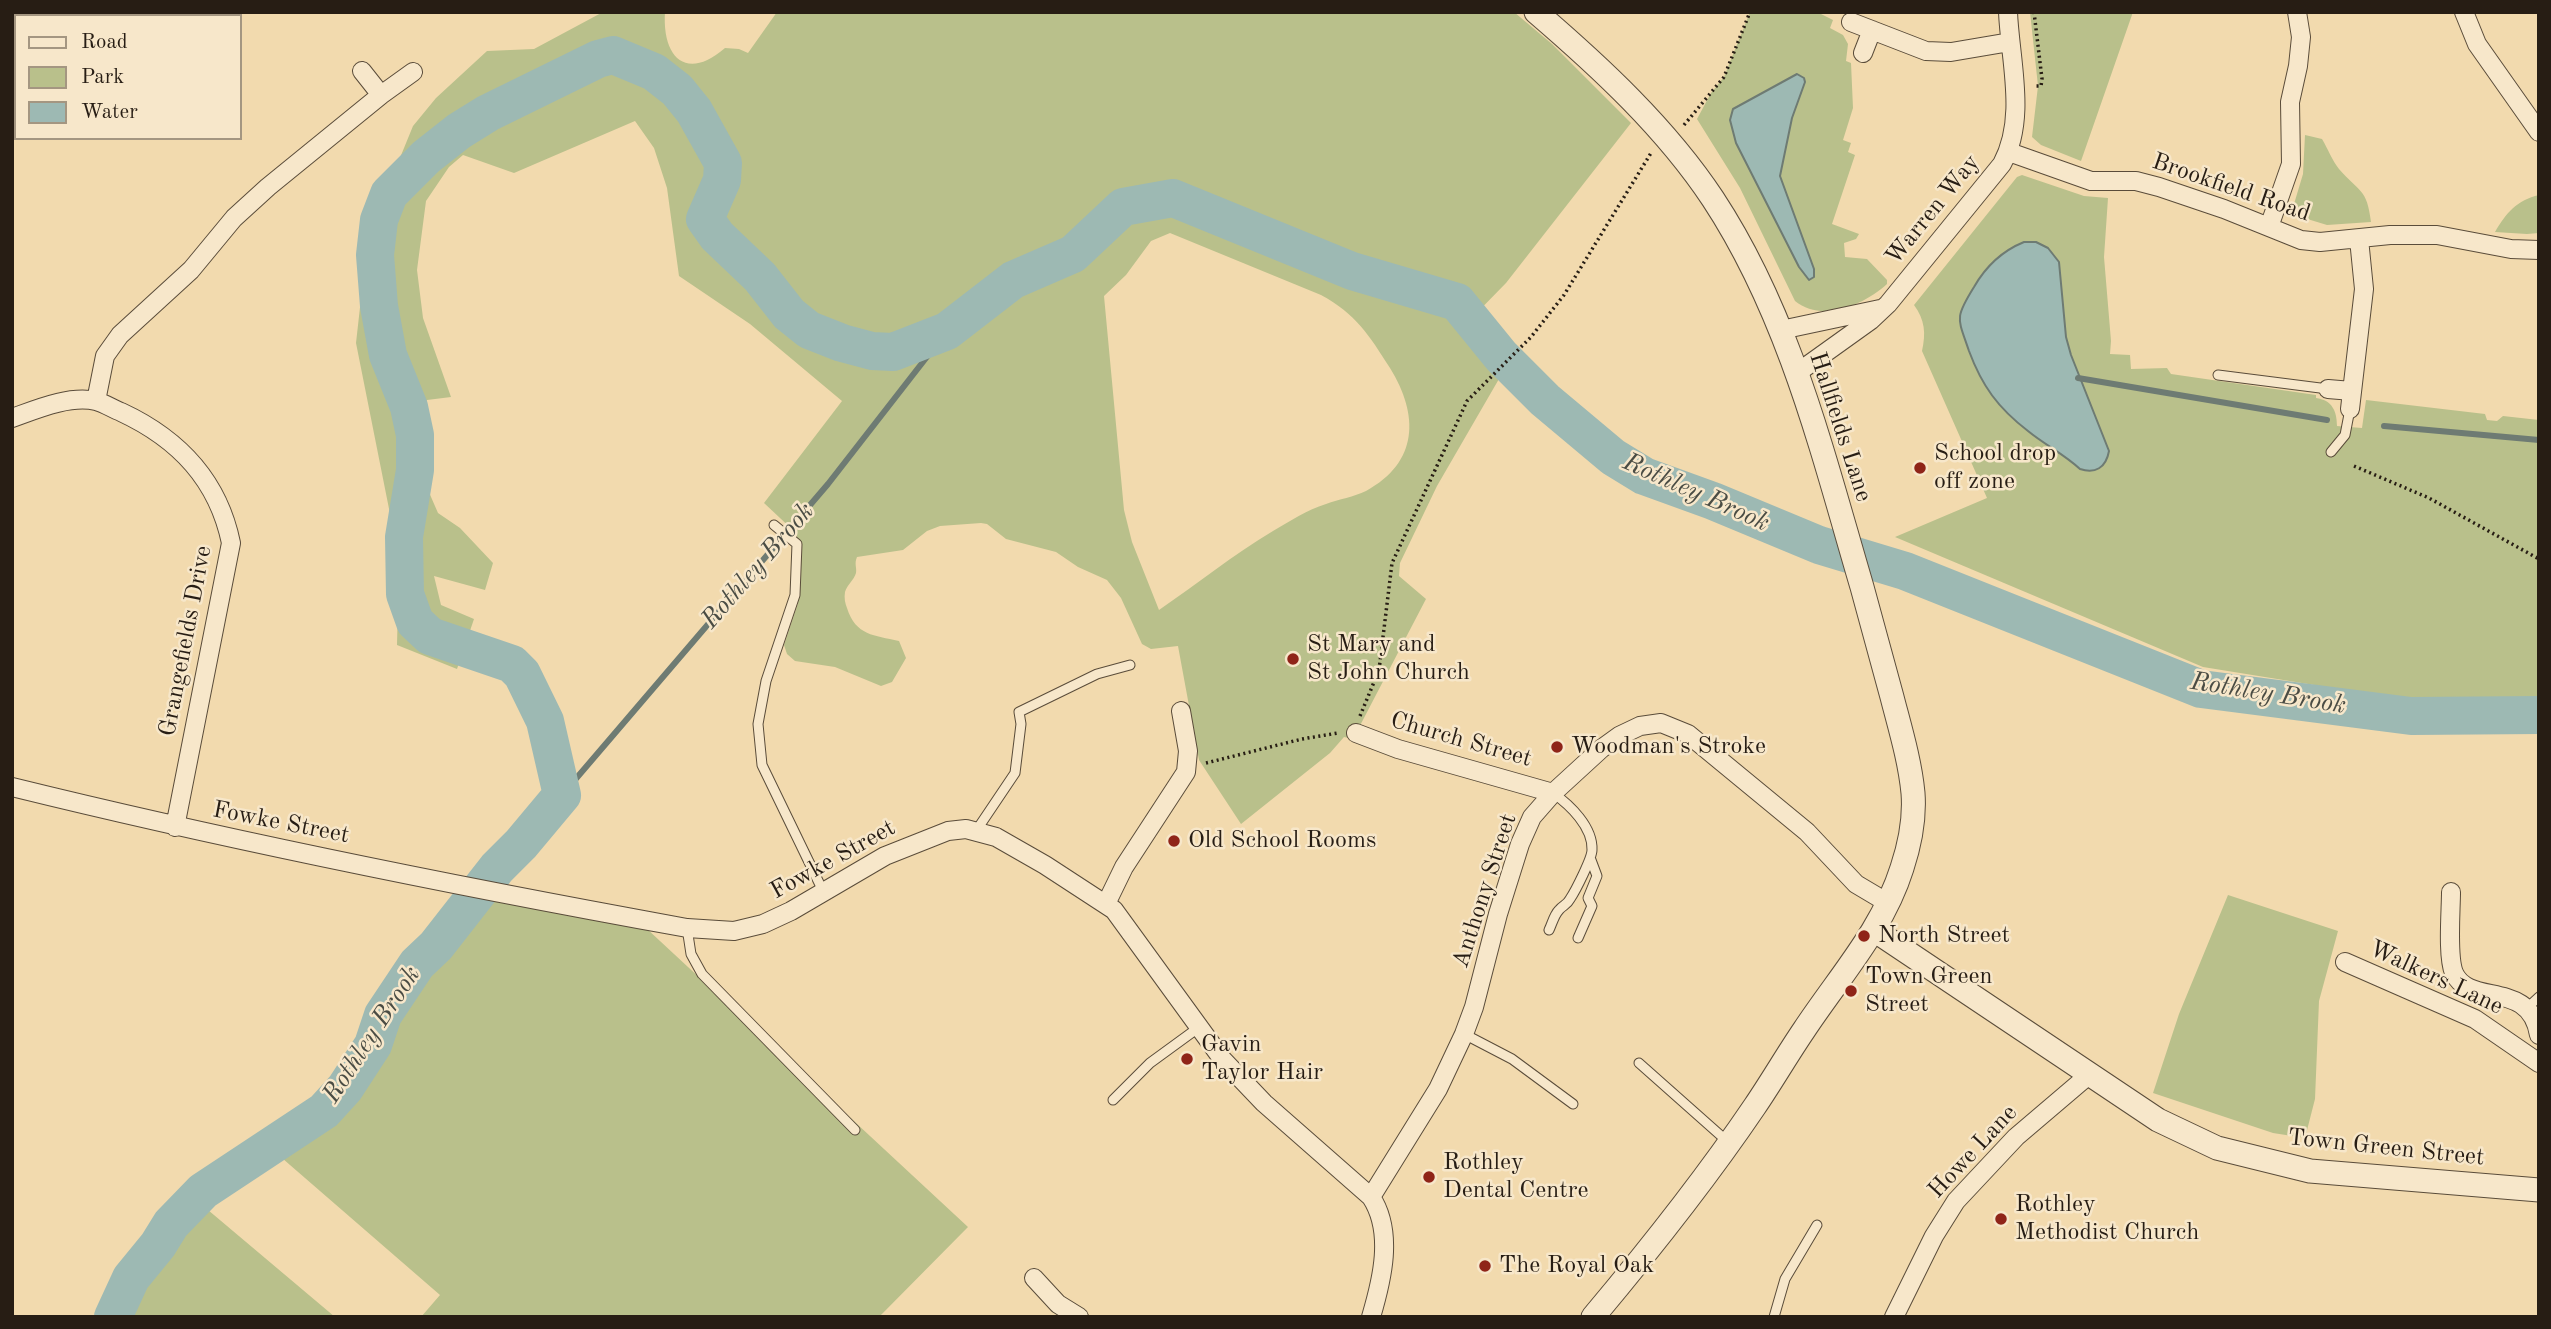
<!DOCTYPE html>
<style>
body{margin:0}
#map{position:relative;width:2551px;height:1329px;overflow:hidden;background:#f2daae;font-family:"Old Standard TT",serif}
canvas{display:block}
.frame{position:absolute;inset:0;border:14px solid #271d14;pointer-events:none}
.legend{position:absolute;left:14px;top:14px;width:228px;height:126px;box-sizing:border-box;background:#f7e7ca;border:2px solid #a49681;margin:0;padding:9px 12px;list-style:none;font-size:21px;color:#271d14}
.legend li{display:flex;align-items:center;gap:14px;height:35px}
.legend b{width:35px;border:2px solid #a49681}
</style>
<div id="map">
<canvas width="2551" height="1329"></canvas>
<div class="frame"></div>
<ul class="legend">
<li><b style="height:9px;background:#f7e7ca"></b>Road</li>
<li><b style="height:19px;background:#b9c08b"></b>Park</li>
<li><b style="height:19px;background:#9db9b3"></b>Water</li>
</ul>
</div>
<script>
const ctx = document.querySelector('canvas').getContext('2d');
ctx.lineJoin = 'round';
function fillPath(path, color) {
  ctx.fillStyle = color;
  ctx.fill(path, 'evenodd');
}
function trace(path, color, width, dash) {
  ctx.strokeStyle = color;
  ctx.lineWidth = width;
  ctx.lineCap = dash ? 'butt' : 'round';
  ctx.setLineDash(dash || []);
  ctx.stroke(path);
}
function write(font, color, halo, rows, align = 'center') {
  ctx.font = font + ' "Old Standard TT",serif';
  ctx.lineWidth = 5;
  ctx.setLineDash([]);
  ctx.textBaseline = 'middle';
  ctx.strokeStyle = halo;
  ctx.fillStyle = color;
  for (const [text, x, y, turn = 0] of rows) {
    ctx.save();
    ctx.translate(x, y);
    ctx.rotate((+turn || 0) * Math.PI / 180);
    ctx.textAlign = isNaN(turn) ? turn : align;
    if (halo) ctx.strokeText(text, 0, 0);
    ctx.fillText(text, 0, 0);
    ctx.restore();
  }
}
const green = new Path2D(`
 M 603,12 L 665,12 C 662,57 686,82 725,48 L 739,49 L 748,53 L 777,12 L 1514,12 L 1552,44 L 1631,123 L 1506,283 L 1463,327 L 1503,372 L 1437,486 L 1400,563 L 1399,576 L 1426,599 L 1353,739 L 1344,737 L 1330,753 L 1241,824 L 1199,760 L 1178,646 L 1151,649 L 1142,644 L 1121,598 L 1107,580 L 1078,567 L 1056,552 L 1006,539 L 987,524 L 981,523 L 940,526 L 927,531 L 903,550 L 857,557 C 854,564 857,567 856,573 C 854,580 847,585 845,592 C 844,598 845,603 847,608 C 856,636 874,635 899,641 L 906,658 L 892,682 L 881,686 L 835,667 L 795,661 L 787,654 L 784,645 L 798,603 L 801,555 L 796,533 L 764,503 L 842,401 L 750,324 L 679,276 L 667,188 L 654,148 L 635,121 L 514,173 L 463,155 L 449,167 L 426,201 L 417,270 L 423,318 L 451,397 L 427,400 L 417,422 L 418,467 L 438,513 L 460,528 L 493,563 L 485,590 L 434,576 L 441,605 L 474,619 L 457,669 L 397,645 L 399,559 L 356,343 L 368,236 L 413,126 L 436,98 L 487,51 L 534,49 ZM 1170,233 L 1321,295 C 1356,314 1369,335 1390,368 C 1419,415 1419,462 1366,491 C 1354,497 1339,499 1326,504 C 1307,510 1290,521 1273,531 C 1234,554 1197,584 1159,610 L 1132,542 L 1124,510 L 1104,296 L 1126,275 L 1151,241 Z
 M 1750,12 L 1817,12 L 1833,20 L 1830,28 L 1843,35 L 1848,44 L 1846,61 L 1851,63 L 1853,108 L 1843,140 L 1851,143 L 1848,152 L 1855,155 L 1832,224 L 1859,234 L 1856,239 L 1844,243 L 1845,257 L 1867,259 L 1887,280 L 1887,284 C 1864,305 1822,323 1795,301 L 1740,188 L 1697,119 L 1711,93 L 1724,77 Z
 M 2030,12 L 2133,12 L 2081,161 L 2041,145 L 2032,137 L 2038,86 Z
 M 2305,135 L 2322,139 C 2328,149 2332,160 2339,169 C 2359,192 2367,188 2371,222 L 2327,225 L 2291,214 L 2303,174 Z
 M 2022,175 L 2084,196 L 2108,198 L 2104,257 L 2111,341 L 2110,354 L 2130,355 L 2131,369 L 2167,368 L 2171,374 L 2316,395 L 2316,398 C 2332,400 2337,411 2337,426 L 2362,428 L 2366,400 L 2485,414 L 2487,420 L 2497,421 L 2503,416 L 2539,420 L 2539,698 L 2407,700 L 2203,667 L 1895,537 L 1987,498 L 1922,351 C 1926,333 1925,320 1914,305 L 2017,177 Z
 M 2539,195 L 2539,233 L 2527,234 L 2495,232 C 2506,213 2517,200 2539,195 Z
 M 2228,895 L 2338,931 L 2319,1001 L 2315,1099 L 2305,1138 L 2273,1133 L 2153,1093 L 2179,1014 Z
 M 488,897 L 646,928 L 968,1227 L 879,1317 L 421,1317 L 440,1295 L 275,1152 L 302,1134 L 353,1090 L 378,1049 L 389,1016 L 422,967 L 441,951 Z
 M 195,1199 L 335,1317 L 111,1317 L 135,1274 Z`);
const water = new Path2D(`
 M 1797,74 L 1804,78 L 1805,82 L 1792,118 L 1780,176 L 1814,269 L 1814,277 L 1809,280 L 1799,267 L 1736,143 L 1730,120 L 1733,109 Z
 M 2024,242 L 2036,242 L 2048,248 L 2059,262 L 2066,337 L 2071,355 L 2109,451 C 2106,468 2095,474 2080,469 C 2064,454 2045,445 2028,431 C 1998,408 1982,386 1969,351 C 1958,318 1954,319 1974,287 C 1986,266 2002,251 2024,242 Z`);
const stream = new Path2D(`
 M 2078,378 L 2327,420
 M 2384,426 L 2539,440
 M 562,795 L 828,484 L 947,331`);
const river = new Path2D(`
 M 113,1317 L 131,1278 L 158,1245 L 171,1224 L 203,1191 L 324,1111 L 345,1088 L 373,1045 L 383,1015 L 417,964 L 436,946 L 497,868 L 521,844 L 562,795 L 545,721 L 522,674 L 512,664 L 430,636 L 415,622 L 405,594 L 404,537 L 415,470 L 415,435 L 409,407 L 388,355 L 379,306 L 375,255 L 379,220 L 389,194 L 426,157 L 459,131 L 488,113 L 598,59 L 613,55 L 654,72 L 677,90 L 694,111 L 723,163 L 722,180 L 705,219 L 717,236 L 760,277 L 789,314 L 809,330 L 842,343 L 872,351 L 893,352 L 947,331 L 1013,280 L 1073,254 L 1123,207 L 1173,198 L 1352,271 L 1457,302 L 1501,356 L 1545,400 L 1613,457 L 1644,476 L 1713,501 L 1819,545 L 1905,571 L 2201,689 L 2411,716 L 2539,715`);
const path = new Path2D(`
 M 2034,12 L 2042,79 L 2041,86 L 2034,86
 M 1684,125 L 1724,77 L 1750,12
 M 2354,466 L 2429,498 L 2539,559
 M 1360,716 L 1379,670 L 1392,563 L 1467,401 L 1531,337 L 1564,295 L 1651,153
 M 1206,763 L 1302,739 L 1338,733`);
const service = new Path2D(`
 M 2218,375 L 2328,389
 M 2331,452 L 2345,435 L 2350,409
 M 774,525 L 797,544 L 795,595 L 766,681 L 758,724 L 762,765 L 823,891
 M 976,831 L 1015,773 L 1021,724 L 1019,712 L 1097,674 L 1130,665
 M 687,928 L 691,954 L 702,974 L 855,1130
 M 1549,930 C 1552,924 1554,915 1559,910 C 1563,905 1567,905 1570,899 C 1576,890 1592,858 1592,850 C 1593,827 1570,805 1553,793
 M 1578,938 L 1592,906 L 1588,898 L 1597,876 L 1591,860
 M 2526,1009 L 2539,997
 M 1464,1034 L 1512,1059 L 1573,1104
 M 1639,1063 L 1728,1142
 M 1113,1100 L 1150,1063 L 1198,1028
 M 1774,1317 L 1785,1279 L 1817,1225`);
const minor = new Path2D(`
 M 2464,12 L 2477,44 L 2539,132
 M 1851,22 L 1926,51 L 1951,52 L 2010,42
 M 1863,53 L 1872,30
 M 362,71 L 381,95
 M 2009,152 L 2091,181 L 2136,181 L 2159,187 L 2224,209 L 2301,240 L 2320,242 L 2390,235 L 2437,235 L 2511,249 L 2539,250
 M 2269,227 L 2291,164 L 2290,102 L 2298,66 L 2301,37 L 2297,12
 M 1781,330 L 1880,309
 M 1797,373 L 1871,320 L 1888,304 L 2002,164 C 2027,118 2010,61 2008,12
 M 2328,389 L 2352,391
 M 96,401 L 105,356 L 120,335 L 191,270 L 234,218 L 268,187 L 381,95 L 413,72
 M 2350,409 L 2364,289 L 2359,239
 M 12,418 C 37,409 70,395 96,401 C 104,403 113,409 121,412 C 179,439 218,480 231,543 L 175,827
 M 1356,733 L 1398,749 L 1553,793
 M 12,787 C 235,842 461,887 687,928 L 734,931 L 763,924 L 791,911 L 885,856 L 948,831 L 966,829 L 996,837 L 1045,865 L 1114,910 L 1223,1060 L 1264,1103 L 1371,1197 C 1394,1232 1382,1280 1371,1317
 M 2451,892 C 2451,911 2447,956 2454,973 C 2469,1007 2530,979 2539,1035
 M 1106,904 L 1124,867 L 1186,772 L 1188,751 L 1181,711
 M 2345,962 L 2475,1019 L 2539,1063
 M 1371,1197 L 1438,1089 L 1464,1034 L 1474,1007 L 1498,914 L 1520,844 L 1532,817 L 1553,793 L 1601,749 L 1619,736 L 1640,726 L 1661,723 L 1688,734 L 1807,832 L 1856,884 L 1888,903
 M 1034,1278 L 1058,1304 L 1079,1317
 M 1894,1317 L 1934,1236 L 1956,1201 L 2016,1137 L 2090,1074`);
const tertiary = new Path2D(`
 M 1536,12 C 1600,67 1666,128 1713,199 C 1790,316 1823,455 1862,587 C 1872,624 1882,660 1892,697 C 1900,728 1910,761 1913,793 C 1915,819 1910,844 1902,868 C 1883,929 1839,977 1804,1030 C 1787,1055 1772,1081 1755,1106 C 1705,1180 1650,1249 1593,1317
 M 1874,930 L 2158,1120 L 2217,1148 L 2310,1171 L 2539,1190`);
const markers = [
 [1920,468,7,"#8f2418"],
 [1293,659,7,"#8f2418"],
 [1557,747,7,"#8f2418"],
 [1174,841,7,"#8f2418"],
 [1864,936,7,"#8f2418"],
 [1851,991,7,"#8f2418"],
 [1187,1059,7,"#8f2418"],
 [1429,1177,7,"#8f2418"],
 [2001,1219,7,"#8f2418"],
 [1485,1266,7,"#8f2418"]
];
const streetNames = [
 ["Brookfield Road",2231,188,19],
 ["Warren Way",1933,210,-51],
 ["Hallfields Lane",1840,427,72],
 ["Grangefields Drive",186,641,-79],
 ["Church Street",1461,740,16],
 ["Fowke Street",281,823,11],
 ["Fowke Street",833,860,-29],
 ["Anthony Street",1485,891,-72],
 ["Walkers Lane",2436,978,25],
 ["Town Green Street",2386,1148,6],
 ["Howe Lane",1973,1152,-47]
];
const poiNames = [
 ["School drop",1934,454],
 ["off zone",1934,482],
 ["St Mary and",1307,645],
 ["St John Church",1307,673],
 ["Woodman's Stroke",1571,747],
 ["Old School Rooms",1188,841],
 ["North Street",1878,936],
 ["Town Green",1865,977],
 ["Street",1865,1005],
 ["Gavin",1201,1045],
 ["Taylor Hair",1201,1073],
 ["Rothley",1443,1163],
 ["Dental Centre",1443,1191],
 ["Rothley",2015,1205],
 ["Methodist Church",2015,1233],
 ["The Royal Oak",1499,1266]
];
const waterNames = [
 ["Rothley Brook",1696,493,24],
 ["Rothley Brook",758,566,-49],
 ["Rothley Brook",2268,694,9],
 ["Rothley Brook",372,1035,-57]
];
fillPath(green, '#b9c08b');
fillPath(water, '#9db9b3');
trace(water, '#6e7b73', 2);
trace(stream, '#6e7b73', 6);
trace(river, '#9db9b3', 38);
trace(service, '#5a4c3a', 11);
trace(minor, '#5a4c3a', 20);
trace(tertiary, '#5a4c3a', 25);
trace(path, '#271d14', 3.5, [2, 3.5]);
trace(service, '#f7e7ca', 9);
trace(minor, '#f7e7ca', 18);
trace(tertiary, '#f7e7ca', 23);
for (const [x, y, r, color] of markers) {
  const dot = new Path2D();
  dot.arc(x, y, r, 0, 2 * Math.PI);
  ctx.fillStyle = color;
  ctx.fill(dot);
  trace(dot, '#f7e7ca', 2.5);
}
write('24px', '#271d14', '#f7e7ca', streetNames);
write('24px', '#271d14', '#f7e7ca', poiNames, 'left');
write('italic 26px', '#4a4c44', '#f7e7ca', waterNames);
</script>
